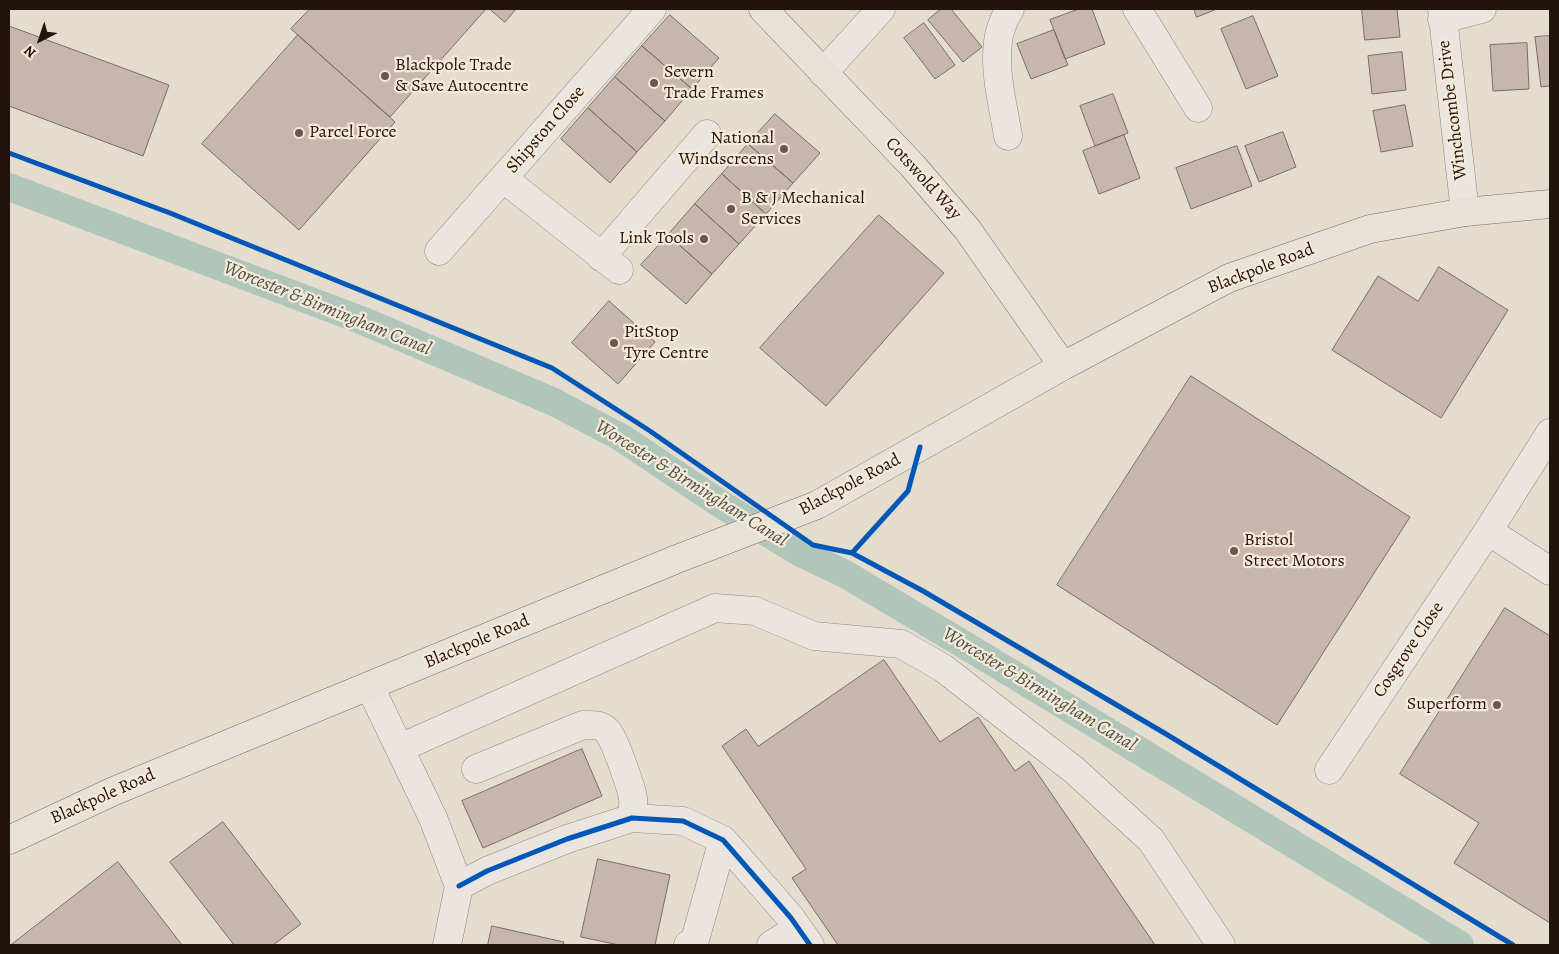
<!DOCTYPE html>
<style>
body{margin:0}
#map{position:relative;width:1559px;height:954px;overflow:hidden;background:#e4dccc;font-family:Alegreya,serif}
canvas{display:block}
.frame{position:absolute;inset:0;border:10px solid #22130c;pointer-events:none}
.north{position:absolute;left:15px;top:15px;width:50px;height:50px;-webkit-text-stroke:4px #f5ead7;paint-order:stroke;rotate:221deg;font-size:14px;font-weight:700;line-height:20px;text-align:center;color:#22130c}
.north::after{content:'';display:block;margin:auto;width:18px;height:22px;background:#22130c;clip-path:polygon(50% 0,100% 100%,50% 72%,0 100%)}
</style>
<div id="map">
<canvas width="1559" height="954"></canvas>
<div class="frame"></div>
<div class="north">N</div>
</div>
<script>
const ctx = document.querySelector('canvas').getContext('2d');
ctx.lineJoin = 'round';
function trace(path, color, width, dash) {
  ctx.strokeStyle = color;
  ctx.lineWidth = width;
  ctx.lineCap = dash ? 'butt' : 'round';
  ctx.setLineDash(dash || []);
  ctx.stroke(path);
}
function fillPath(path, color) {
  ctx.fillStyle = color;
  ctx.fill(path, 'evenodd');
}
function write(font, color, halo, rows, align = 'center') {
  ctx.font = font + ' Alegreya,serif';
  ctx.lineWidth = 4.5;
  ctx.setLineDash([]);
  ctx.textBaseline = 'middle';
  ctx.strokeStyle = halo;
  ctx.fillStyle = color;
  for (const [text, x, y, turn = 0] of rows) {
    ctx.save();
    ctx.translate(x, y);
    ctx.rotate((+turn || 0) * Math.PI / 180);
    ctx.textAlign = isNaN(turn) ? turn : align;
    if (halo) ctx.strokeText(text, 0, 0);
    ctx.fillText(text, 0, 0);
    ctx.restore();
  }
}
const canal = new Path2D(`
 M 9,187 L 361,320 L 554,402 L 622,438 L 719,503 L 799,552 L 845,574 L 958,641 L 1460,945`);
const building = new Path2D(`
 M 310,9 L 486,9 L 390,117 L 291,29 Z
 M 490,9 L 516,9 L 505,22 Z
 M 941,9 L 951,9 L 982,47 L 963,62 L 928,20 Z
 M 1079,9 L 1092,9 L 1105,44 L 1065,59 L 1050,20 Z
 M 1194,9 L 1217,9 L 1197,17 Z
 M 1362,9 L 1397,9 L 1400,37 L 1365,40 Z
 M 670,15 L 719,58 L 692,89 L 642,46 Z
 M 1253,16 L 1278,76 L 1246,89 L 1221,29 Z
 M 924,23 L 955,65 L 935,79 L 904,38 Z
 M 9,26 L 169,85 L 143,156 L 9,106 Z
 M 1054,30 L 1068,65 L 1031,79 L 1017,44 Z
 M 298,35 L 395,122 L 299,230 L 202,144 Z
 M 1550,36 L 1550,86 L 1541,87 L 1535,37 Z
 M 1527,43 L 1529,89 L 1493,91 L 1490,45 Z
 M 642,46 L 692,89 L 665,121 L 615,77 Z
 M 1402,52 L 1406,90 L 1372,94 L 1368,56 Z
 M 615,77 L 665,121 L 637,152 L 588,108 Z
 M 1113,94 L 1128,133 L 1095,146 L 1080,106 Z
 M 1405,105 L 1413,146 L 1381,152 L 1373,111 Z
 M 588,108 L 637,152 L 610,183 L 561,139 Z
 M 775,114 L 820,153 L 793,183 L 748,144 Z
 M 1283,132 L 1296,167 L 1259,182 L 1245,146 Z
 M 1124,135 L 1140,178 L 1099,194 L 1083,151 Z
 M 748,144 L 793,183 L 766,214 L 722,174 Z
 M 1237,146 L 1252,186 L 1191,209 L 1176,168 Z
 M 722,174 L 766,214 L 739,244 L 695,204 Z
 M 695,204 L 739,244 L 712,274 L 668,235 Z
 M 879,215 L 944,273 L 826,406 L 760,348 Z
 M 668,235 L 712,274 L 686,304 L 641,265 Z
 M 1439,267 L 1508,310 L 1441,418 L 1332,350 L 1378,276 L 1418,301 Z
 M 609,301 L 655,342 L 618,384 L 572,343 Z
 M 1191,376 L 1410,517 L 1277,725 L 1057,585 Z
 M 1505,608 L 1550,636 L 1550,923 L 1454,863 L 1479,823 L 1400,774 Z
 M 884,660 L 940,742 L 978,717 L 1015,771 L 1029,761 L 1155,945 L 838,945 L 792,878 L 806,869 L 722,746 L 746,729 L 758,746 Z
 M 582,749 L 602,796 L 483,848 L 462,801 Z
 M 223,822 L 301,924 L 273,945 L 234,945 L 170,862 Z
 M 598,859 L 670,875 L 655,945 L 619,945 L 581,937 Z
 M 118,862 L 182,945 L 11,945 Z
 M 492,926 L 564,942 L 563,945 L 488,945 Z`);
const minor = new Path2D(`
 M 1137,9 L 1198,108
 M 1442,9 L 1465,212
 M 1442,19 L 1482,9
 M 823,73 L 881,9
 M 1008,136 C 1003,105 994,73 998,42 C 999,31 1004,19 1010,9
 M 504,179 L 619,270
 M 439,251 L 652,9
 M 601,257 L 707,134
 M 1488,531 L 1550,571
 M 370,687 L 433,818 L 459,886 L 447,945
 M 400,748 L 715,608 L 755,611 L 814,636 L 901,644 L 943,668 L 1074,770 L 1151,840 L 1221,945
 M 476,769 L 583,725 C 592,725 602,724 608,732 C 615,740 631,787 633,798 C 634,804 632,812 632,818
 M 1329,770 L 1488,531 L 1550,433
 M 459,886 L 487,871 L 567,839 L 632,818 L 683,821 L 723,840 L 791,918 L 810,945
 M 688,945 L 695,940 L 723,840
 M 771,945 L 798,928`);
const major = new Path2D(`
 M 763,9 L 912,165 L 967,229 L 1063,366
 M 9,840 L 114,791 L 677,559 L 817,505 L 1063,366 L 1229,278 L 1370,229 L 1465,212 L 1550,204`);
const cycleway = new Path2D(`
 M 9,153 L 170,213 L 552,368 L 650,431 L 813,545 L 852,553 L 923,591 L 1166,734 L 1513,945
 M 852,553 L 908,491 L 920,447
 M 459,886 L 487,871 L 567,839 L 632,818 L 683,821 L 723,840 L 791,918 L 810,945`);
const markers = [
 [385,76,5,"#66594f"],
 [654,83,5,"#66594f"],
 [299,133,5,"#66594f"],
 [784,149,5,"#66594f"],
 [731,209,5,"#66594f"],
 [704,239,5,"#66594f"],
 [614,343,5,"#66594f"],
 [1234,551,5,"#66594f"],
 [1497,705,5,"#66594f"]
];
const poiNames = [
 ["Blackpole Trade",395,66],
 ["& Save Autocentre",395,87],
 ["Severn",664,73],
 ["Trade Frames",664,94],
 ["Parcel Force",309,133],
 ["National",774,139,"right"],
 ["Windscreens",774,160,"right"],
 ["B & J Mechanical",741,199],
 ["Services",741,220],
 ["Link Tools",694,239,"right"],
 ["PitStop",624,333],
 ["Tyre Centre",624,354],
 ["Bristol",1244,541],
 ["Street Motors",1244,562],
 ["Superform",1487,705,"right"]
];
const streetNames = [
 ["Winchcombe Drive",1453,110,-97],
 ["Shipston Close",546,130,-49],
 ["Cotswold Way",923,179,48],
 ["Blackpole Road",1261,269,-21],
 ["Blackpole Road",850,485,-28],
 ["Blackpole Road",477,642,-23],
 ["Cosgrove Close",1409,650,-56],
 ["Blackpole Road",103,797,-24]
];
const waterNames = [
 ["Worcester & Birmingham Canal",327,309,22],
 ["Worcester & Birmingham Canal",691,484,32],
 ["Worcester & Birmingham Canal",1039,690,31]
];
trace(canal, '#b0c6bb', 28);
fillPath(building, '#c8b6ad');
trace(building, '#756f66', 1);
trace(minor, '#908a80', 29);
trace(major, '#756f66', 29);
trace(minor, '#eae5de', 28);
trace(major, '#e7e1d8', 28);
trace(cycleway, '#0057b8', 5);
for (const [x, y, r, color] of markers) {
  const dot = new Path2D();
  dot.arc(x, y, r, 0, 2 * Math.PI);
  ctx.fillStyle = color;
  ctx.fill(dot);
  trace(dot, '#f5ead7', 2);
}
write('18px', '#22130c', '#f5ead7', poiNames, 'left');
write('18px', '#22130c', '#f5ead7', streetNames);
write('italic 19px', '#4c4e47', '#f5ead7', waterNames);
</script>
